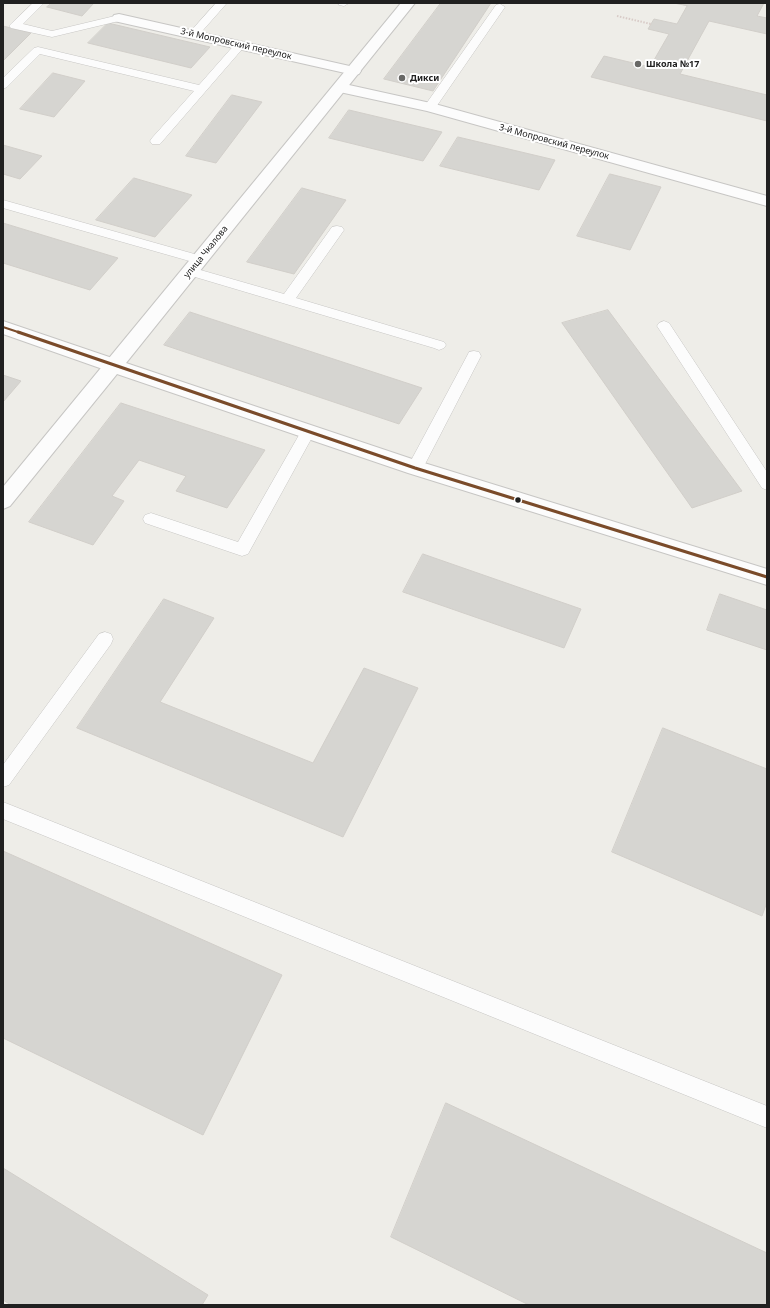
<!DOCTYPE html>
<meta charset="utf-8">
<style>
body{margin:0}
#map{position:relative;width:770px;height:1308px;overflow:hidden;background:#eeede8;font-family:"Noto Sans",sans-serif}
canvas{display:block}
.frame{position:absolute;inset:0;border:4px solid #202020;pointer-events:none}
</style>
<div id="map">
<canvas width="770" height="1308"></canvas>
<div class="frame"></div>
</div>
<script>
const ctx = document.querySelector('canvas').getContext('2d');
ctx.lineJoin = 'round';
function fillPath(path, color) {
  ctx.fillStyle = color;
  ctx.fill(path, 'evenodd');
}
function trace(path, color, width, dash) {
  ctx.strokeStyle = color;
  ctx.lineWidth = width;
  ctx.lineCap = dash ? 'butt' : 'round';
  ctx.setLineDash(dash || []);
  ctx.stroke(path);
}
function write(font, color, halo, rows, align = 'center') {
  ctx.font = font + ' "Noto Sans",sans-serif';
  ctx.lineWidth = 4;
  ctx.setLineDash([]);
  ctx.textBaseline = 'middle';
  ctx.strokeStyle = halo;
  ctx.fillStyle = color;
  for (const [text, x, y, turn = 0] of rows) {
    ctx.save();
    ctx.translate(x, y);
    ctx.rotate((+turn || 0) * Math.PI / 180);
    ctx.textAlign = isNaN(turn) ? turn : align;
    if (halo) ctx.strokeText(text, 0, 0);
    ctx.fillText(text, 0, 0);
    ctx.restore();
  }
}
const building = new Path2D(`
 M 52,3 L 94,3 L 82,16 L 47,7 Z
 M 441,3 L 491,3 L 433,91 L 384,79 Z
 M 674,3 L 764,3 L 757,16 L 767,18 L 767,34 L 709,21 L 680,74 L 767,95 L 767,121 L 591,77 L 604,56 L 650,67 L 669,34 L 648,29 L 654,19 L 677,24 L 687,6 Z
 M 108,23 L 210,47 L 191,68 L 88,43 Z
 M 3,26 L 31,33 L 3,61 Z
 M 53,73 L 85,81 L 54,117 L 20,109 Z
 M 232,95 L 262,102 L 216,163 L 186,156 Z
 M 349,110 L 442,132 L 423,161 L 329,138 Z
 M 458,137 L 555,160 L 539,190 L 440,166 Z
 M 3,145 L 42,156 L 20,179 L 3,174 Z
 M 610,174 L 661,187 L 630,250 L 577,236 Z
 M 134,178 L 192,195 L 155,237 L 96,220 Z
 M 302,188 L 346,200 L 294,274 L 247,262 Z
 M 3,223 L 118,258 L 90,290 L 3,263 Z
 M 608,310 L 742,491 L 692,508 L 562,323 Z
 M 190,312 L 422,388 L 399,424 L 164,345 Z
 M 3,375 L 21,381 L 3,402 Z
 M 121,403 L 265,450 L 227,508 L 176,491 L 186,476 L 139,460 L 112,496 L 124,501 L 93,545 L 29,522 Z
 M 423,554 L 581,609 L 564,648 L 403,592 Z
 M 720,594 L 767,610 L 767,650 L 707,630 Z
 M 164,599 L 214,618 L 160,702 L 313,763 L 364,668 L 418,688 L 343,837 L 77,728 Z
 M 663,728 L 767,769 L 767,902 L 762,916 L 612,852 Z
 M 3,851 L 282,975 L 203,1135 L 3,1038 Z
 M 446,1103 L 767,1253 L 767,1305 L 529,1305 L 391,1237 Z
 M 3,1168 L 208,1295 L 202,1305 L 11,1305 L 3,1300 Z`);
const path = new Path2D(`
 M 617,16 L 651,24`);
const service = new Path2D(`
 M 33,3 L 44,3 L 23,24 L 52,31 L 119,15 L 125,18 L 123,20 L 52,37 L 11,28 L 9,26 L 11,24 Z
 M 216,3 L 227,3 L 197,37 L 189,37 L 187,35 L 189,33 Z
 M 338,3 L 349,3 L 344,6 L 339,5 Z
 M 500,4 L 505,7 L 434,110 L 426,110 L 424,107 L 426,104 L 496,5 Z
 M 240,42 L 244,43 L 246,45 L 244,47 L 160,144 L 152,144 L 150,141 L 152,138 L 194,91 L 40,54 L 7,87 L 3,89 L 3,78 L 34,48 L 38,47 L 199,85 L 236,43 Z
 M 3,200 L 205,257 L 207,260 L 205,263 L 200,264 L 3,208 Z
 M 337,226 L 342,227 L 344,230 L 296,298 L 444,342 L 446,345 L 444,348 L 439,350 L 434,348 L 185,274 L 183,271 L 185,268 L 190,267 L 284,294 L 332,227 Z
 M 664,321 L 669,323 L 767,472 L 767,490 L 762,488 L 659,329 L 657,326 L 659,323 Z
 M 474,351 L 479,352 L 481,356 L 423,468 L 420,472 L 415,474 L 410,472 L 407,468 L 467,356 L 469,352 Z
 M 308,426 L 313,428 L 315,432 L 248,554 L 242,556 L 145,523 L 143,519 L 145,515 L 151,513 L 238,542 L 303,428 Z
 M 105,632 L 111,634 L 113,639 L 111,644 L 9,785 L 3,787 L 3,765 L 99,634 Z
 M 3,802 L 767,1106 L 767,1128 L 3,819 Z`);
const minor = new Path2D(`
 M 119,14 L 354,67 L 359,68 L 361,71 L 359,74 L 354,75 L 114,21 L 112,18 L 114,15 Z
 M 340,83 L 435,104 L 767,196 L 767,206 L 427,111 L 335,91 L 332,88 L 335,85 Z
 M 3,321 L 121,361 L 123,366 L 121,371 L 114,373 L 3,334 Z`);
const tertiary = new Path2D(`
 M 401,3 L 415,3 L 126,363 L 421,462 L 767,569 L 767,585 L 408,473 L 117,374 L 10,506 L 3,509 L 3,487 Z`);
const bus1Far1 = new Path2D(`
 M 3,327 L 21,333`);
const bus1 = new Path2D(`
 M 18,332 L 415,468 L 767,577`);
const markers = [
 [638,64,4,"#686866"],
 [402,78,4,"#686866"],
 [518,500,3.5,"#202020"]
];
const farStreetnames = [
 ["3-й Мопровский переулок",236,44,13],
 ["3-й Мопровский переулок",554,142,15],
 ["улица Чкалова",206,252,-51]
];
const farPoinames = [
 ["Школа №17",646,64],
 ["Дикси",410,78]
];
fillPath(building, '#d6d5d1');
trace(building, '#d1cec9', 1);
trace(service, '#c7c6c4', 1);
trace(minor, '#c7c6c4', 2);
trace(tertiary, '#c7c6c4', 2);
trace(path, '#d8cbc7', 2, [1.5, 1.5]);
fillPath(service, '#fcfcfc');
fillPath(minor, '#fcfcfc');
fillPath(tertiary, '#fcfcfc');
trace(bus1Far1, '#7a4b2a', 2);
trace(bus1, '#7a4b2a', 3);
for (const [x, y, r, color] of markers) {
  const dot = new Path2D();
  dot.arc(x, y, r, 0, 2 * Math.PI);
  ctx.fillStyle = color;
  ctx.fill(dot);
  trace(dot, '#fff', 1.5);
}
write('9px', '#202020', '#fff', farStreetnames);
write('bold 9px', '#202020', '#fff', farPoinames, 'left');
</script>
